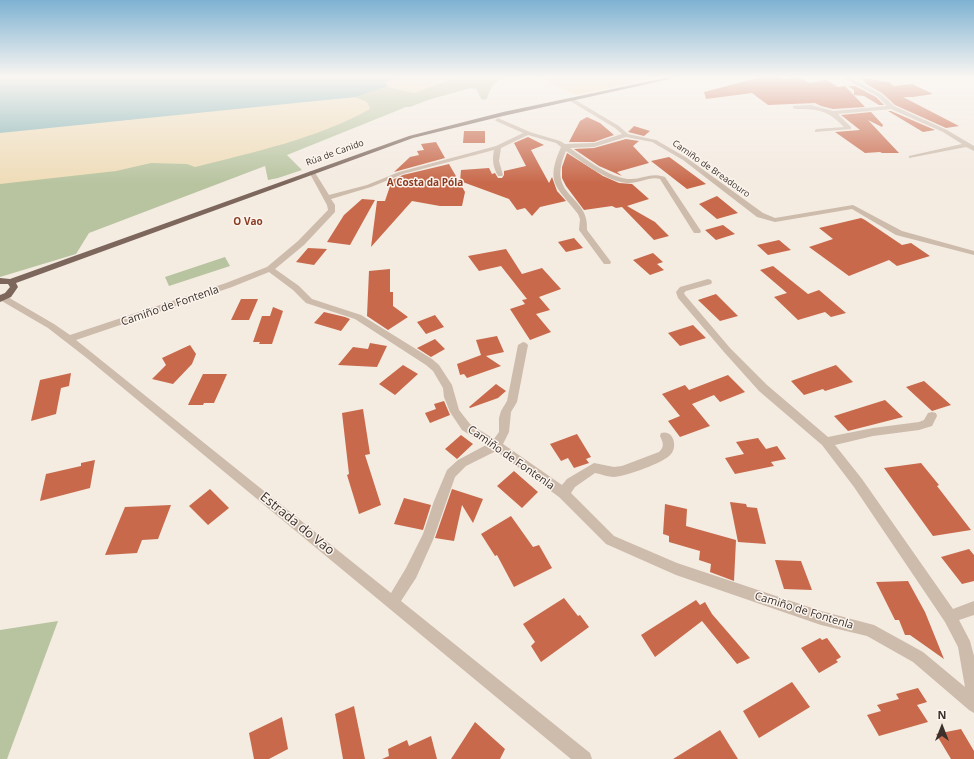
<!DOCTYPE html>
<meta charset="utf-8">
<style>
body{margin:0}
#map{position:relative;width:974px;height:759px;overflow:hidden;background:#f4ebe1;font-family:"Open Sans",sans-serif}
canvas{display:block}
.north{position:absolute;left:922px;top:707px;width:40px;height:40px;-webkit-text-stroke:3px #fbf5ee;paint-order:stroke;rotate:0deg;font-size:11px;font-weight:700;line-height:16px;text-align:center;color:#3b302b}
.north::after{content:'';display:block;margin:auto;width:14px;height:18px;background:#3b302b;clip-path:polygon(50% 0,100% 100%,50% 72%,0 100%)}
</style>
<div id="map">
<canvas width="974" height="759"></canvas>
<div class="north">N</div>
</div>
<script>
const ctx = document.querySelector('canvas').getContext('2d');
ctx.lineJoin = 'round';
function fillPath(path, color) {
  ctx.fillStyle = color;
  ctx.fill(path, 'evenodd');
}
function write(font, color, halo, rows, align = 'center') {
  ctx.font = font + ' "Open Sans",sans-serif';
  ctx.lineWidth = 3;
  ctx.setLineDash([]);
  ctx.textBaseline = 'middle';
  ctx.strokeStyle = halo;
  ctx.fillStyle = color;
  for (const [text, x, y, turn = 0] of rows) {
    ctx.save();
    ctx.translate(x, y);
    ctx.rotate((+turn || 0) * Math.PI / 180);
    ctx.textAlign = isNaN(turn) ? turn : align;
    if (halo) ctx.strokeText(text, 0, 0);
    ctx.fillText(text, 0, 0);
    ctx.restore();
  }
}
const green = new Path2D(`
 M 352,77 L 515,77 C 497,79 492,82 487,99 L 482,100 L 476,89 L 471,88 L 428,100 L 410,107 L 406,107 L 287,155 L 302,170 L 278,178 L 268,180 L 265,166 L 89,233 L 76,254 L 0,277 L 0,109 Z
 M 225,257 L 230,266 L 169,286 L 165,277 Z
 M 58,621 L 7,759 L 0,759 L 0,630 Z`);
const sand = new Path2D(`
 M 379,77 L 459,77 L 414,93 L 391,88 L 377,82 Z
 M 540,77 L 655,77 L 634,81 L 629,84 L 576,95 Z
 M 355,97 C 362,101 368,99 370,109 C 316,139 254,152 195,167 L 187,164 L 151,163 L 116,171 L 0,184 L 0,116 Z`);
const water = new Path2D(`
 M 0,77 L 407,77 L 384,82 L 388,86 L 355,97 L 0,133 Z`);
const building = new Path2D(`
 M 761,77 L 780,77 L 783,79 L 798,77 L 810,83 L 826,80 L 838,87 L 845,86 L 865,107 L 833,109 L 821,106 L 815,103 L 768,105 L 752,93 L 706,99 L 704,92 Z
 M 861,78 L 889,82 L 894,86 L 912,84 L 933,94 L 913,97 L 903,97 L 959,126 L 946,128 L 895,105 L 882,93 L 868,85 Z
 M 848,86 L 855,86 L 876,97 L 884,105 L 879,105 L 864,96 L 854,95 L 854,90 Z
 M 888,111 L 891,111 L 935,130 L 923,132 Z
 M 871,112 L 883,125 L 882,127 L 868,120 L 899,153 L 882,153 L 880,152 L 865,153 L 835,132 L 860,130 L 841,115 Z
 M 587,117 L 600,123 L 614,135 L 594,142 L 569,142 L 580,121 Z
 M 634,126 L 650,131 L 644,136 L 628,132 Z
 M 464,131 L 485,131 L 485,143 L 463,143 Z
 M 528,137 L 544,145 L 531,150 L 549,183 L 552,177 L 557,191 L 566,201 L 540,207 L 532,216 L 525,208 L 517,210 L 509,199 L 460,181 L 461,170 L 489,168 L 492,174 L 495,173 L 498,178 L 502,178 L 504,175 L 504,171 L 526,166 L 514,143 Z
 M 626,139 L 639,141 L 633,146 L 649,163 L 617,172 L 622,176 L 599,166 L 574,149 L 594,148 Z
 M 436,142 L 445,158 L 394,172 L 410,157 L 419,155 L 417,151 L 424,150 L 421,144 Z
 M 567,153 L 603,176 L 619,183 L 632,184 L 649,199 L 627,206 L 655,222 L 669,236 L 654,240 L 622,207 L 616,208 L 612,206 L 584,210 L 566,186 L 562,178 L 562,167 Z
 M 669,157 L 672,159 L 706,184 L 687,189 L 651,161 Z
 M 449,164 L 465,192 L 462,206 L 440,206 L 412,201 L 371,247 L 377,201 L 385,201 L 392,180 L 403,175 Z
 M 717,196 L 738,213 L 717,219 L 699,204 Z
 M 362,199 L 375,200 L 350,245 L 327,242 L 344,215 Z
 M 861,218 L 865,220 L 902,245 L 911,243 L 930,256 L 897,266 L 889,260 L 849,276 L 809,247 L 833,239 L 819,228 Z
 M 723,225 L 735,234 L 716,240 L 705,230 Z
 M 574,238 L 583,248 L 566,252 L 558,242 Z
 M 779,240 L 791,250 L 768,255 L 757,245 Z
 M 308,248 L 327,249 L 314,265 L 296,262 Z
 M 506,249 L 522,274 L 542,268 L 561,289 L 539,297 L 550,310 L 536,314 L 551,332 L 530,340 L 510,309 L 525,304 L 522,300 L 527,299 L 501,266 L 479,271 L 468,256 Z
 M 653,253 L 663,262 L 657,264 L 664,270 L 650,275 L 633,260 Z
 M 773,266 L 808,294 L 819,290 L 846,313 L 831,317 L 825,312 L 798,320 L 774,297 L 787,293 L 760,270 Z
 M 390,269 L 390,292 L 393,292 L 393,306 L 408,317 L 388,330 L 367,316 L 369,271 Z
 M 716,294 L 738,316 L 720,321 L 698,300 Z
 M 241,299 L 258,299 L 249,320 L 231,320 Z
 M 273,307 L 283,311 L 272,344 L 259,344 L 260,342 L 253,342 L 262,316 L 270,316 Z
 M 324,312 L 345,317 L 350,319 L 341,331 L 314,323 Z
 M 435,315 L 444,327 L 426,334 L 417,322 Z
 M 693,325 L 706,338 L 680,346 L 668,333 Z
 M 497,336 L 504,352 L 486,356 L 501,366 L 467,378 L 464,374 L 460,375 L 457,364 L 481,355 L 476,340 Z
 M 435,339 L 445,349 L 431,357 L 417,348 Z
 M 370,343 L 387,346 L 377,367 L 338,365 L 353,347 L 368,349 Z
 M 190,345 L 196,354 L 192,364 L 173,384 L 152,379 L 166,365 L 162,358 Z
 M 403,365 L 418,374 L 395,395 L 379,384 Z
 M 836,365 L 853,382 L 825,391 L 823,389 L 804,395 L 791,381 Z
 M 71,373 L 69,386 L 61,388 L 56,414 L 31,421 L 40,380 Z
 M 203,374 L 227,374 L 214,403 L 204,403 L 203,405 L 188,405 Z
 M 728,375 L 745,392 L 720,402 L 714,395 L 692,404 L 710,426 L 680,437 L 668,421 L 680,416 L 662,394 L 685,385 L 689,390 Z
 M 924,381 L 951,405 L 932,411 L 906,387 Z
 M 496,384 L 506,391 L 498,398 L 470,408 L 469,407 Z
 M 885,400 L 903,417 L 848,431 L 834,416 Z
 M 444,401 L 450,415 L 430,423 L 425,413 L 436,409 L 434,404 Z
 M 363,409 L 370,454 L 365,455 L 381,505 L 359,514 L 347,475 L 349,474 L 342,413 Z
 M 577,434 L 591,457 L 586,459 L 589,463 L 574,468 L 568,458 L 561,461 L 550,444 Z
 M 461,435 L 473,444 L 457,459 L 445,449 Z
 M 758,438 L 766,449 L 777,446 L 786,459 L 771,462 L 774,466 L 735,474 L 725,458 L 744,454 L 736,442 Z
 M 95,460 L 90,488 L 40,501 L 46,474 L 81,466 L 81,463 Z
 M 921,463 L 939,485 L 937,486 L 971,530 L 933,536 L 884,468 Z
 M 514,471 L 538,492 L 522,508 L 497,486 Z
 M 210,489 L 229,508 L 208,525 L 189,506 Z
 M 452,489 L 483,499 L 473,523 L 462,505 L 454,541 L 435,538 Z
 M 404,498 L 431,505 L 423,530 L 394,524 Z
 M 730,502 L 746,504 L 747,507 L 757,508 L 766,544 L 738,542 Z
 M 665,504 L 687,509 L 686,526 L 736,540 L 734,581 L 710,572 L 711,564 L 699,560 L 700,551 L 669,542 L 669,536 L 663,534 Z
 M 171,505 L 158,539 L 142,540 L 137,553 L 105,555 L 125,507 Z
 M 511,516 L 533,547 L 539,545 L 552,568 L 514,587 L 497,555 L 495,556 L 481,534 Z
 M 969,549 L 974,555 L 974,581 L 962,584 L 941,557 Z
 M 775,560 L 801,561 L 812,590 L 784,589 Z
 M 908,581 L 925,612 L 944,659 L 910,635 L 905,635 L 899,620 L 895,620 L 876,582 Z
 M 564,598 L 578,616 L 580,615 L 589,627 L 541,662 L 531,646 L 535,642 L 523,624 Z
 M 696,600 L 700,605 L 705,602 L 712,614 L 750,658 L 737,664 L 702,621 L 655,657 L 641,635 Z
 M 820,638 L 822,640 L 827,638 L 841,657 L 836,660 L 838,662 L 819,673 L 801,648 Z
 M 792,682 L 810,707 L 759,738 L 743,711 Z
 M 918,688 L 927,702 L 917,705 L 928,722 L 879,736 L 867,715 L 881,711 L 877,705 L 899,699 L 896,694 Z
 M 354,706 L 365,759 L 343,759 L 335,714 Z
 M 282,717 L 288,749 L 269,759 L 254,759 L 249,733 Z
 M 475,722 L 505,749 L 500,759 L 451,759 Z
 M 961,729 L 974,751 L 974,759 L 951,759 L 936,734 Z
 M 720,730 L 738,759 L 673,759 Z
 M 431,736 L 437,759 L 382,759 L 389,756 L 388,749 L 407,740 L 409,746 Z`);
const minor = new Path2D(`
 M 842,77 L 848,77 L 881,94 L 894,106 L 947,130 L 974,146 L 974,151 L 966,147 L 909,158 L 909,156 L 962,144 L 943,132 L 891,109 L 838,114 L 851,127 L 851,129 L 815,132 L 815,130 L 817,129 L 844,127 C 827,110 819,109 795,109 L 793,108 L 793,106 L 811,105 L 833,111 L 887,106 L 877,96 Z
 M 572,98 L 619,126 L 628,134 L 656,140 L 687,158 L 763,213 L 775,218 L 853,205 L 902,231 L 974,251 L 974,255 L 896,235 L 852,209 L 775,222 L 757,217 L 683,160 L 652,142 L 626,137 L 594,147 L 570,148 C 584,158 611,178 628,179 C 643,180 650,172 665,177 L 701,231 L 700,233 L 694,233 L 660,179 C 650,176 638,184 627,183 C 608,182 581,161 566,151 C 545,198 590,194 587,230 L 611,262 L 610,264 L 604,264 L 579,230 L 580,219 L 578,214 C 556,186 545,183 561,147 L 556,143 L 528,135 L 501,148 L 499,161 L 503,175 L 502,176 L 498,176 C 493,167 492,160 494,150 L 403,174 L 371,187 L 331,199 L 335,205 L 335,212 L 304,245 L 275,269 L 299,286 L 312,299 L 361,315 L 432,359 L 439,365 L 452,385 L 459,410 L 470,424 L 494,439 L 499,432 L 499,418 L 501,411 L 507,401 L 518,345 L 523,342 L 526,343 L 528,345 L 517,402 L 511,412 L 509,432 L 503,444 L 562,485 L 567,479 L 594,463 L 614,467 L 622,466 L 659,452 C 665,446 663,443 660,436 L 661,433 C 673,429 678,446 671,454 C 666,462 624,477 614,477 C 608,477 601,474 595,473 L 575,487 L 571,493 L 614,536 L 677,563 L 821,611 L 874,625 L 923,652 L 965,687 L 958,647 L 945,622 L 854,487 L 822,445 L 759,391 L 724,352 L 678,298 L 676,292 L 680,287 L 708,279 L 711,280 L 712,282 L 711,284 L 686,291 L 684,293 L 685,295 L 730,348 L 767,385 L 828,437 L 873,428 L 919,422 L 924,420 L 928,413 L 932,412 L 936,413 L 937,416 L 932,426 L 919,430 L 873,436 L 835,445 L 862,479 L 953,609 L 974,601 L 974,615 L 959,620 L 970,641 L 974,656 L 974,713 L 969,710 L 913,662 L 867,636 L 821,625 L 676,575 L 606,544 L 559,497 L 496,451 L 466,466 L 455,477 L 433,540 L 416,578 L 401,601 L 590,753 L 592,759 L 571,759 L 88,359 L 48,328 L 0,300 L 0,296 L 6,296 L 54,324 L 70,335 L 226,283 L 267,267 L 298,241 L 328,210 L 327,205 L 309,172 L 310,171 L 314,171 L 329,195 L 367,185 L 399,172 L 496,146 L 523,133 L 496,121 L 495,120 L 498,118 L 530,132 L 560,141 L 565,144 L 594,143 L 622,134 L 615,128 L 570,101 L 570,99 ZM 269,272 L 293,290 L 306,303 L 355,319 L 426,365 L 433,371 L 443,388 L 444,397 L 450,412 L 462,430 L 486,445 L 458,460 L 447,470 L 434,501 L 423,534 L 406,568 L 391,593 L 76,340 L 232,287 Z`);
const major = new Path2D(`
 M 670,77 L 679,77 L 503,116 L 413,138 L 16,283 L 18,287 L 11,297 L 0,302 L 0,295 L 5,293 L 10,287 L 8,284 L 0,284 L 0,278 L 10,279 L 409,136 L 503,112 Z`);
const farStreetnames = [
 ["Rúa de Canido",335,153,-20],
 ["Camiño de Breadouro",711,169,35]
];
const farNeighbourhoodnames = [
 ["A Costa da Póla",425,183],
 ["O Vao",248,222]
];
const streetNames = [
 ["Camiño de Fontenla",170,306,-19],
 ["Camiño de Fontenla",511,458,35],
 ["Camiño de Fontenla",804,611,17]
];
const nearStreetnames = [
 ["Estrada do Vao",297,524,39]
];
fillPath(green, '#b8c4a0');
fillPath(sand, '#efdcb8');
fillPath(water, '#7fb0b2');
fillPath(building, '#c8694b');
fillPath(minor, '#cdbbac');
fillPath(major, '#7d675c');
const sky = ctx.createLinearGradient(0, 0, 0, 183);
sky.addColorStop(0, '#7eb2d2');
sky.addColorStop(0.42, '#faf6f2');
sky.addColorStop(1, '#faf6f200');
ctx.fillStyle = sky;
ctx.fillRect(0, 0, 974, 183);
write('9px', '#3b302b', '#fbf5ee', farStreetnames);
write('bold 10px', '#8c3b22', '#fbf5ee', farNeighbourhoodnames);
write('11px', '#3b302b', '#fbf5ee', streetNames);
write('13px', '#3b302b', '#fbf5ee', nearStreetnames);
</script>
